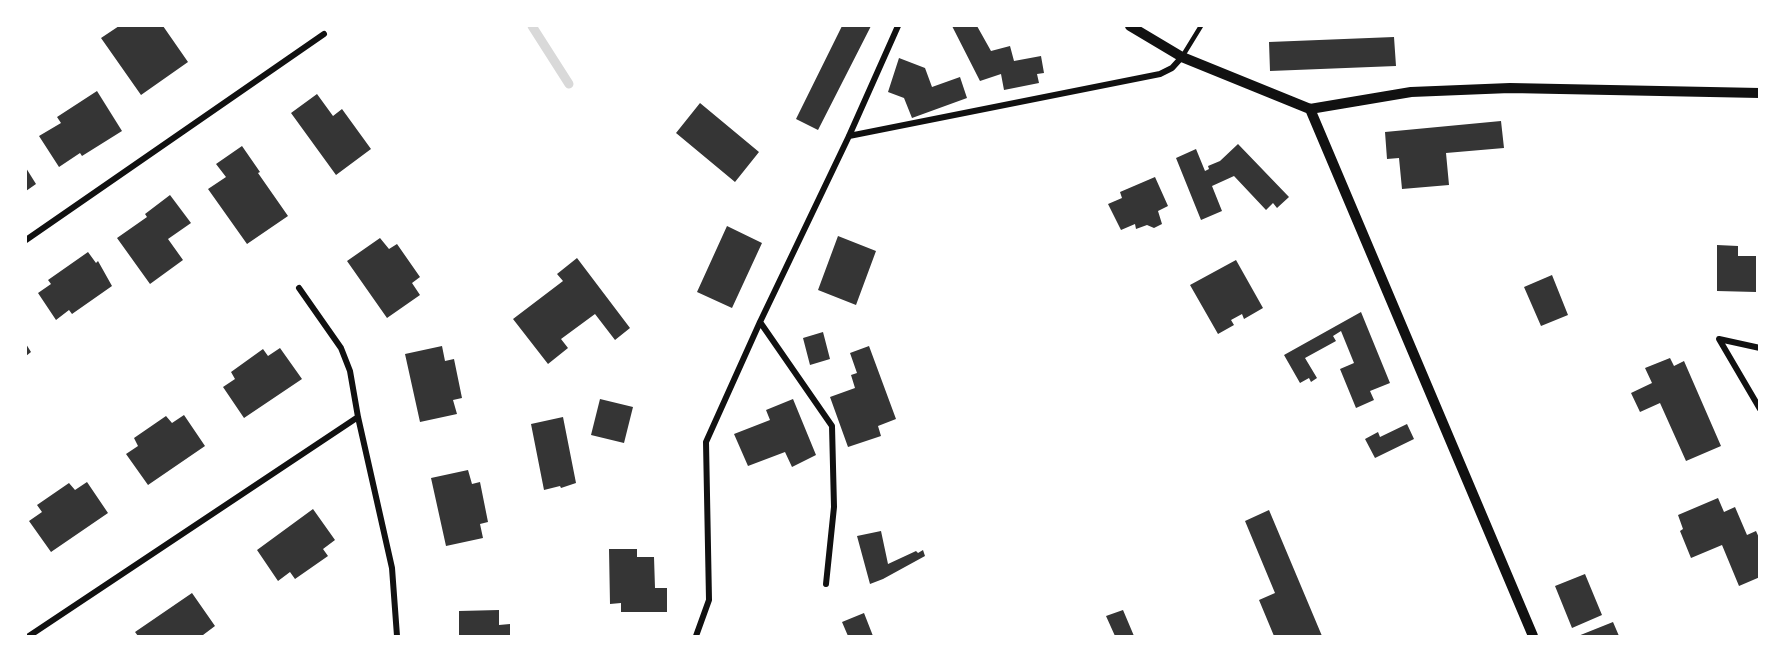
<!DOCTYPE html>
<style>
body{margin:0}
#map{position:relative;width:1785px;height:662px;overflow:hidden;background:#fff;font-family:"Titillium Web",sans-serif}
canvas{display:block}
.frame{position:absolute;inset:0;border:27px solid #fff;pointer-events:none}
</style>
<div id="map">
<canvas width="1785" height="662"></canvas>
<div class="frame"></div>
</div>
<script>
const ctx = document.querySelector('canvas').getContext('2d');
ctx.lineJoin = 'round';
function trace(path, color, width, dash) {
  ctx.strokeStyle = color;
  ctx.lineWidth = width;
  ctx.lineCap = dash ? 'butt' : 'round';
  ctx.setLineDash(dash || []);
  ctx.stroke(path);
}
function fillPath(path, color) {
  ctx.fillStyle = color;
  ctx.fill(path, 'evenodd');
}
const stream = new Path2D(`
 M 532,26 L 569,84`);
const building = new Path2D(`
 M 119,26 L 163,26 L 188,62 L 141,95 L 101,38 Z
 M 842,26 L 871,26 L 818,130 L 796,119 Z
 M 952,26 L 977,26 L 991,51 L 1010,46 L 1014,61 L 1041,56 L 1044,73 L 1037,74 L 1039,83 L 1004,90 L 1001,74 L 980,81 Z
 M 1394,37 L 1396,66 L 1270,71 L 1269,42 Z
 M 899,58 L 925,68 L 932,87 L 960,77 L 967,98 L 912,118 L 904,98 L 888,92 Z
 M 97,91 L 122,131 L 82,156 L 80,153 L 59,167 L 39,136 L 61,123 L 57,117 Z
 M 317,94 L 333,116 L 342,109 L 371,149 L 336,175 L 291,113 Z
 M 700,103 L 759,152 L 735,182 L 676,133 Z
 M 1501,121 L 1504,148 L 1446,153 L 1449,185 L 1402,189 L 1399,158 L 1387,159 L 1385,132 Z
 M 1238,144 L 1289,197 L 1277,208 L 1273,203 L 1266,210 L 1234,176 L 1212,186 L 1222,211 L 1201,220 L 1176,158 L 1196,149 L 1205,171 L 1209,169 L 1208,166 L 1220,161 Z
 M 242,146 L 260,172 L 258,173 L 288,216 L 247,244 L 208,189 L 226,177 L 216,164 Z
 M 26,168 L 36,184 L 26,191 Z
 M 1155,177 L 1168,206 L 1158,211 L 1162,224 L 1154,228 L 1147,225 L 1136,229 L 1135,224 L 1121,230 L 1108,204 L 1122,198 L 1120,192 Z
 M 170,195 L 191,223 L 168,239 L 183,260 L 150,284 L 117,238 L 147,217 L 145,214 Z
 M 727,226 L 762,243 L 732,308 L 697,292 Z
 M 838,236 L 876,251 L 856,305 L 818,290 Z
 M 380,238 L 389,249 L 397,244 L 420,277 L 412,283 L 420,295 L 387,318 L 347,261 Z
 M 1717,245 L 1738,246 L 1738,256 L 1756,256 L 1756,292 L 1717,291 Z
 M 88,252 L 96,263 L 98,261 L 112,286 L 72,314 L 69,310 L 56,320 L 38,293 L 51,284 L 48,280 Z
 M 577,258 L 630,328 L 615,340 L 595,314 L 561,339 L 568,348 L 548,364 L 513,319 L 563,281 L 557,274 Z
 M 1236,260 L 1263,308 L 1244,319 L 1242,314 L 1231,320 L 1234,325 L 1218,334 L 1190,285 Z
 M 1552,275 L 1568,315 L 1541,326 L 1524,287 Z
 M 1361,312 L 1390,383 L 1370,391 L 1374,400 L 1356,408 L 1340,369 L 1354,363 L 1341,331 L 1333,336 L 1336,341 L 1305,358 L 1317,378 L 1311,382 L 1309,378 L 1300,383 L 1284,355 Z
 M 823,332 L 830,359 L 810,365 L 803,338 Z
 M 26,344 L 31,352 L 26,356 Z
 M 442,346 L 445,361 L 454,359 L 462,398 L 453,400 L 457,414 L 420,422 L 405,354 Z
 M 869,346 L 896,419 L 878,426 L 881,436 L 848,447 L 830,397 L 855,388 L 851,375 L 857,373 L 850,353 Z
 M 280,348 L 302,379 L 244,418 L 223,387 L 235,379 L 231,372 L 263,349 L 268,356 Z
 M 1670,358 L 1674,366 L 1684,361 L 1721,446 L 1686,461 L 1660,403 L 1640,412 L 1631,393 L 1652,383 L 1645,368 Z
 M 600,399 L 633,407 L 624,443 L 591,435 Z
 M 793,399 L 816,455 L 792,467 L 785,452 L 748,466 L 734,434 L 770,420 L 766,410 Z
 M 184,415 L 205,446 L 148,485 L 126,454 L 138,446 L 134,438 L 166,416 L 172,423 Z
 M 563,417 L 576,483 L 561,488 L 560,486 L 544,490 L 531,424 Z
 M 1407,424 L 1414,439 L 1375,458 L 1365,439 L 1378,432 L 1380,437 Z
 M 468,470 L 472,484 L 480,482 L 488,522 L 480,524 L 483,538 L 446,546 L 431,478 Z
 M 87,482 L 108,513 L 51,552 L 29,521 L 42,512 L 37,505 L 69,483 L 75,490 Z
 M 1718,498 L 1724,512 L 1735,507 L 1747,535 L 1756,531 L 1760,540 L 1760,577 L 1739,586 L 1722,545 L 1691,558 L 1680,531 L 1683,529 L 1678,515 Z
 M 313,509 L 335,540 L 323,549 L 328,556 L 295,579 L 290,572 L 278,581 L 257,550 Z
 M 1269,510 L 1322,636 L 1274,636 L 1259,600 L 1275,593 L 1245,521 Z
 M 881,531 L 888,564 L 916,551 L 918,553 L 923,550 L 925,556 L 883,579 L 870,584 L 857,536 Z
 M 609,549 L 637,549 L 637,557 L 654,557 L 655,588 L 667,588 L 667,612 L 621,612 L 621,603 L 610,604 Z
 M 1585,574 L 1602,615 L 1572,628 L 1555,586 Z
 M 192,593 L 215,626 L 203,635 L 204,636 L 138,636 L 135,632 Z
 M 499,610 L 499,625 L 510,624 L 510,636 L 459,636 L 459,611 Z
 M 1123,610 L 1134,636 L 1115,636 L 1106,616 Z
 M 864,613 L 873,636 L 848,636 L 842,622 Z
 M 1613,622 L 1619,636 L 1578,636 Z`);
const service = new Path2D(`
 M 1182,57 L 1201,26`);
const minor = new Path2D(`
 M 849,136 L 1160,74 L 1172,68 L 1182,57
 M 26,240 L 324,34
 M 299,288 L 341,348 L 350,371 L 358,417 L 392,568 L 397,636
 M 760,322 L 832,426 L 834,507 L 826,584
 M 1760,348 L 1719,339 L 1760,409
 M 29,636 L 358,417
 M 696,636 L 709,600 L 706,442 L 760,322 L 849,136 L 898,26`);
const tertiary = new Path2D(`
 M 1130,26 L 1182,57 L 1310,109 L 1411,92 L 1510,88 L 1760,93
 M 1310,109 L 1533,636`);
trace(stream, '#d9d9d9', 9);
fillPath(building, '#353535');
trace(service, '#111', 4.5);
trace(minor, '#111', 6);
trace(tertiary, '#111', 10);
</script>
